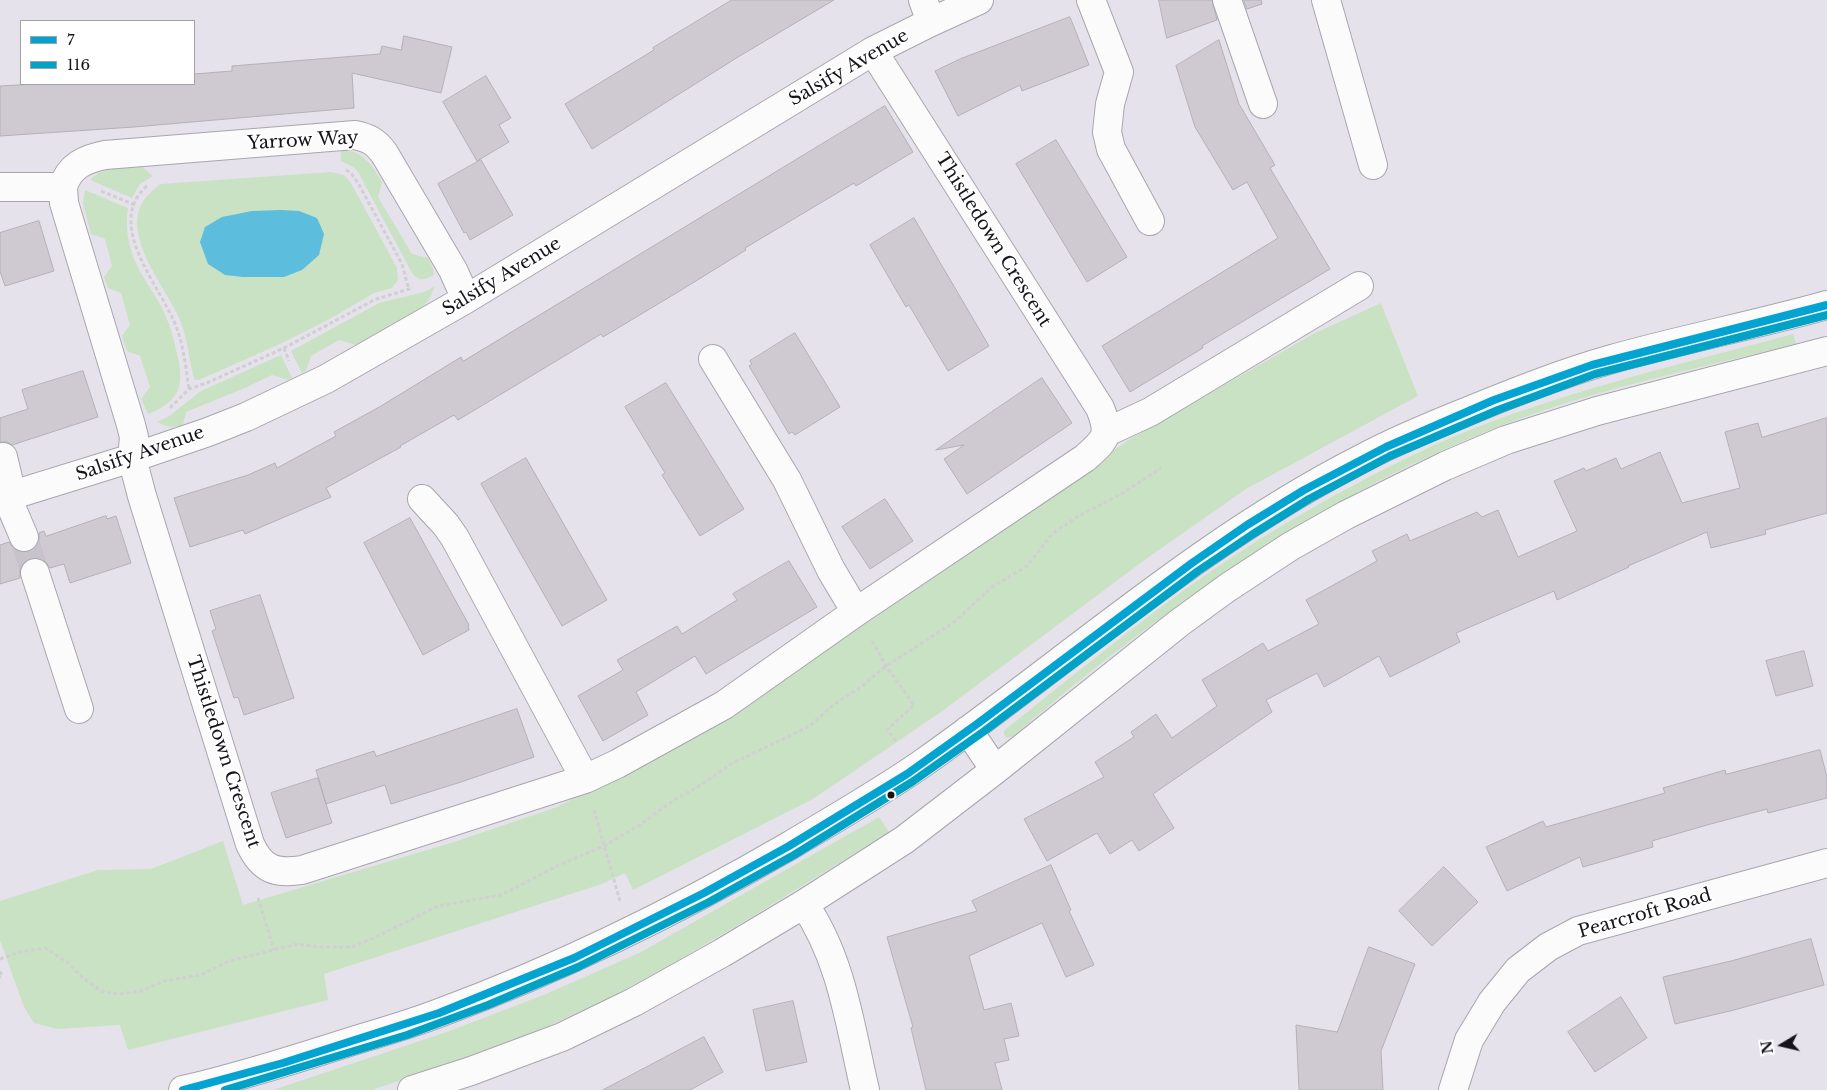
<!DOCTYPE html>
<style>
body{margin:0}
#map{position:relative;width:1827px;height:1090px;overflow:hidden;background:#e6e2ec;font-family:"Libre Baskerville",serif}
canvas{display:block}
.legend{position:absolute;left:20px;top:20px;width:175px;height:65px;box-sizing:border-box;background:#fff;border:1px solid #a2a1a3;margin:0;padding:6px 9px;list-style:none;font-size:15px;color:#16141a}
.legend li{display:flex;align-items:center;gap:10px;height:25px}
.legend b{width:25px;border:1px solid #a2a1a3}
.north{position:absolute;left:1757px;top:1020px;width:50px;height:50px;-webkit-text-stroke:4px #fff;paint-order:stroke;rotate:261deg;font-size:14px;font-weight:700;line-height:20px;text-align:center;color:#16141a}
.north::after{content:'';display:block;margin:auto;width:18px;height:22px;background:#16141a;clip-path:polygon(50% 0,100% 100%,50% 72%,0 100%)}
</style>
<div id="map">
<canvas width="1827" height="1090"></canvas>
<ul class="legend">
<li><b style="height:6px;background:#04a4d2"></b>7</li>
<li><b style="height:6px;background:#01a2c5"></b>116</li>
</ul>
<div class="north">N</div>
</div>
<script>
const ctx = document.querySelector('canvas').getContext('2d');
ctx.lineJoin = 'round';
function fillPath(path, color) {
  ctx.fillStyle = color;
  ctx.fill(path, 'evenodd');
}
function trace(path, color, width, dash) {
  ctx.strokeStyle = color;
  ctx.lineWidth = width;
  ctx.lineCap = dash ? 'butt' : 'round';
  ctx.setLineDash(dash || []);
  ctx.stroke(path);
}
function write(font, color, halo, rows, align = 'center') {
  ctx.font = font + ' "Libre Baskerville",serif';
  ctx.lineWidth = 4;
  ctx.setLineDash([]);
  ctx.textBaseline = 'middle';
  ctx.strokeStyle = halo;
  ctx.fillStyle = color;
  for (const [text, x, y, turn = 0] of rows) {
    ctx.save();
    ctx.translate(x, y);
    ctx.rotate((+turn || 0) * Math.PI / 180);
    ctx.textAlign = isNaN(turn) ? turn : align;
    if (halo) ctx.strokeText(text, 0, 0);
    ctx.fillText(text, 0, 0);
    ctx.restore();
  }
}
const green = new Path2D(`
 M 341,150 C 363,150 372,165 382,182 L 378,197 L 412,254 L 428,258 L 433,268 L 434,275 C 425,280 420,282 412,273 L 358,172 L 353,167 L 341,161 Z
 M 141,166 L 153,176 L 140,184 L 132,198 L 90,180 C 103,166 123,167 141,166 Z
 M 331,172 L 344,175 L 351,183 L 397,268 L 398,280 L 392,288 L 374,293 L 328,320 L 280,344 L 199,380 L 195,380 C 192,374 192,368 190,361 C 188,347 185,333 180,320 C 166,286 114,229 149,194 C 153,190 156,187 161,184 Z
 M 85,190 L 128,208 C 125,226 128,244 135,261 C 142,276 151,289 160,304 C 169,321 174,339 178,358 C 185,388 177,403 148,414 L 141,399 L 150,387 L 140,356 L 127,351 L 122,336 L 130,325 L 121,293 L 108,288 L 104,277 L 112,266 L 105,239 L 91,234 L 83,203 Z
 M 435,286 L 429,300 L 420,309 L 356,345 L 339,340 L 311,356 L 306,371 L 302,373 L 291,351 L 379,303 L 424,292 Z
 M 1381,303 L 1418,396 L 1246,489 L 1146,559 L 941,712 L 813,799 L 633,890 L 625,873 L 602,884 L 324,974 L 328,1000 L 128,1050 L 120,1025 L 57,1029 L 34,1023 L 24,1007 L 0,940 L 0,901 L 98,870 L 151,869 L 223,841 L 243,905 L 457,841 L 557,807 L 688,738 L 846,637 L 1130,439 L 1315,333 Z
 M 1793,334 L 1796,344 C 1719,363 1639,380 1563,404 C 1356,470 1177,596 1013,736 L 1007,738 L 1004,735 L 1004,731 L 1006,729 C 1061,685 1115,641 1172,599 C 1252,540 1340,489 1430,447 C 1546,395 1671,367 1793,334 Z
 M 281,355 L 292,378 L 288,380 L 272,375 L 245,388 L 186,412 L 183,425 C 173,428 166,427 157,422 L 169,416 L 201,391 Z
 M 879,817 L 889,832 L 750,918 L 663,969 L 603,1001 L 546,1027 L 471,1056 L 372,1090 L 273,1090 L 444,1033 L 546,994 L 641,952 Z`);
const water = new Path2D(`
 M 281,210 L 299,211 L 317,218 L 324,234 L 319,255 L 302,270 L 284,277 L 243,277 L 225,275 L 208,264 L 200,242 L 205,227 L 222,217 L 252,211 Z`);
const building = new Path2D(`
 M 732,0 L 834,0 L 738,57 L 592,149 L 565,104 L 654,50 L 653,48 Z
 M 1159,0 L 1212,0 L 1217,20 L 1167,38 Z
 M 1244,0 L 1261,0 L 1262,4 L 1247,9 Z
 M 1070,17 L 1089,65 L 1022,91 L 1020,85 L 958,116 L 935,71 L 960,59 Z
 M 404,36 L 452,47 L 441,93 L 352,73 L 354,108 L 134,127 L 0,136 L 0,86 L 36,84 L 194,84 L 194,74 L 232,71 L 232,66 L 380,54 L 382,46 L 401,50 Z
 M 1219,40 L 1239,104 L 1275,165 L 1270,168 L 1330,269 L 1202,346 L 1203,348 L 1130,392 L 1102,346 L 1278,238 L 1247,182 L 1233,190 L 1195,127 L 1176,66 Z
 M 486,76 L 511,118 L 499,125 L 509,142 L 477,161 L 443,102 Z
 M 885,106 L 913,152 L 856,186 L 854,183 L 745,248 L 746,250 L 678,292 L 603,337 L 601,334 L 458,420 L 454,415 L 400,446 L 401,447 L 326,488 L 331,497 L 245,534 L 243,530 L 190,547 L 174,498 L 248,475 L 275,463 L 277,468 L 336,436 L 334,432 L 381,406 L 461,357 L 463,361 Z
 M 1056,140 L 1127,257 L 1087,282 L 1016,164 Z
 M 481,160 L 513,215 L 470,240 L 466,232 L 464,233 L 438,184 Z
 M 914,218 L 989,346 L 948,371 L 909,305 L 906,307 L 870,245 Z
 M 39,221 L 54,271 L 5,286 L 0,271 L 0,233 Z
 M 795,333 L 840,407 L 795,435 L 792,432 L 789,434 L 749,366 L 752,364 L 750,361 Z
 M 83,371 L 98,417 L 12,445 L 7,442 L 0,442 L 0,418 L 28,409 L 22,390 Z
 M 1042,378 L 1072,423 L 967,494 L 944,459 L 964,445 L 936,450 Z
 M 666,383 L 744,509 L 700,536 L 662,475 L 665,473 L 625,407 Z
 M 1827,418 L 1827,513 L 1765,530 L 1766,534 L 1711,548 L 1707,532 L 1628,566 L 1629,567 L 1557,600 L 1554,591 L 1456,633 L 1460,642 L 1390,677 L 1379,656 L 1324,687 L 1317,673 L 1266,700 L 1272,712 L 1153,794 L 1174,828 L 1139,851 L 1132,840 L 1110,854 L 1097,833 L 1047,861 L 1024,819 L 1104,777 L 1095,762 L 1134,737 L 1131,732 L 1156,714 L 1172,738 L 1217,706 L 1202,680 L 1263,643 L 1268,651 L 1319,624 L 1306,600 L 1377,561 L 1372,551 L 1407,534 L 1410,541 L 1477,512 L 1482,517 L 1498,510 L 1518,557 L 1577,531 L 1554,481 L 1584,468 L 1586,471 L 1616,458 L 1621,469 L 1660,452 L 1682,503 L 1740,488 L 1725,432 L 1758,423 L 1762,437 Z
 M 526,458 L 607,600 L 562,626 L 481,484 Z
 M 885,499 L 913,541 L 870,569 L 842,527 Z
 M 106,516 L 107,519 L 116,516 L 131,563 L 70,583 L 64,564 L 50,568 L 45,561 L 39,558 L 31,558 L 23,563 L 20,570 L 20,578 L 0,584 L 0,545 L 9,542 L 15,550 L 22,552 L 30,552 L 37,546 L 39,539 L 39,533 L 44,531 L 46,536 Z
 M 410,518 L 469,625 L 468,626 L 469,630 L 423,655 L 364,543 Z
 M 789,561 L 817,607 L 706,674 L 695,656 L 636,692 L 648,715 L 603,741 L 578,696 L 623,670 L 617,660 L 677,626 L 682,634 L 737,600 L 733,594 Z
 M 260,595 L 294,698 L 244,715 L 238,697 L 234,698 L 212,631 L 216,629 L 210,611 Z
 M 1804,651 L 1813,686 L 1776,696 L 1766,661 Z
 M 517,709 L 534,757 L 461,782 L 391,804 L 385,785 L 326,804 L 316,770 L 374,751 L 376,756 Z
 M 1820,750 L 1827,777 L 1827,798 L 1768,813 L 1767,809 L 1707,825 L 1652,841 L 1653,847 L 1583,867 L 1580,857 L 1507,891 L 1486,847 L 1543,821 L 1546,827 L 1665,793 L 1663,788 L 1725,770 L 1726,774 Z
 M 318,778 L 332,823 L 286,838 L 271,793 Z
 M 1051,865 L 1071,910 L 1069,911 L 1094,965 L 1066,977 L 1042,923 L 969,956 L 984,1010 L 1011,1003 L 1019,1036 L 1004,1039 L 1009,1060 L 995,1063 L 1002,1090 L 926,1090 L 911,1028 L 913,1027 L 887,937 L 977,911 L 972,901 Z
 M 1444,867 L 1478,902 L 1432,946 L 1399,911 Z
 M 1811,939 L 1824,985 L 1734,1010 L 1675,1024 L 1663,977 L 1731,961 Z
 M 1369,947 L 1415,964 L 1381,1051 L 1383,1090 L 1299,1090 L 1296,1025 L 1337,1032 Z
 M 1621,997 L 1647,1038 L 1595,1072 L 1568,1032 Z
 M 793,1001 L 807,1062 L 766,1071 L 753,1010 Z
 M 704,1037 L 723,1072 L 690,1090 L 603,1090 Z`);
const minorTunnel = new Path2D(`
 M 24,537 L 35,573`);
const path = new Path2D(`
 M 346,170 L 351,173 L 358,183 L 402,264 L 409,290
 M 147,186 C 102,225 164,290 177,329 C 184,348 186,369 189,389
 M 101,191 L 135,205
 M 284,348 L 289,361
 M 170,408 L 189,389 L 209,382 L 284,348 L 376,299 L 413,288
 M 872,641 L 886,666 L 914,705 L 887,730 L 897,742
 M 594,810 L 620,901
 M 258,898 L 274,950
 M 0,959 L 20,952 L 45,948 L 67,962 L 84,979 L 101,991 L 119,994 L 141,991 L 164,981 L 201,975 L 229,961 L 298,944 L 318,947 L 352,947 L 380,935 L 438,906 L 501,895 L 559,865 L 604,846 L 641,824 L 674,800 L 696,788 L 731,764 L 810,726 L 833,705 L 861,687 L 886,666 L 953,623 L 992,587 L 1027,566 L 1052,534 L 1077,517 L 1123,493 L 1161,468
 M 0,971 L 2,976 L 0,977`);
const minor = new Path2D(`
 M 923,0 L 931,22
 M 1091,0 L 1119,72 L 1110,104 L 1107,132 L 1111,149 L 1150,221
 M 1227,0 L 1263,104
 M 1326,0 L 1373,165
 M 0,187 L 63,187 C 69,166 85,159 105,155 L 355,135 C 369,138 376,142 384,153 L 453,270 L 466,299
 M 63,187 L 64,203 L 131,425 L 134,437 L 132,458 L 142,496 L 250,844 C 262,870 276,874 302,870 L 585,779 L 617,764 L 724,705 L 856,612 L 1085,458 C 1106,439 1111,436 1100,408 L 873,51
 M 713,359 L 787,480 L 831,570 L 856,612
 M 1107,432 L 1150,412 L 1359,286
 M 3,457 L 12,495
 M 7,497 L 24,537
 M 0,499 L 132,458 L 208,432 L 246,417 L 326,379 L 466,299 L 873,51 L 931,22 L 979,0
 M 422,499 L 446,525 L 455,538 L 585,779
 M 35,573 L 79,709
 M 968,730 L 995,770
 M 804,904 C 842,959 850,1026 865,1090
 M 183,1090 C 236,1078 290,1061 343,1044 C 375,1034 408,1025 439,1013 C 561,968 677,911 789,846 C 834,819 880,793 923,763 C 1069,660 1203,539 1363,458 C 1393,442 1424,429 1456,416 C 1507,395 1559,374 1612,359 C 1683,339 1756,325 1827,305
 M 412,1090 L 471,1071 L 562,1037 L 634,1002 L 722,953 L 804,904 L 904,840 L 995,770 L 1179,623 L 1227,588 L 1291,546 L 1346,515 L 1445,466 L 1506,440 L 1597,411 L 1827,351
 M 1453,1090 L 1469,1040 L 1492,1002 L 1518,970 L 1548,947 L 1578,931 L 1827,863`);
const bus1 = new Path2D(`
 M 183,1090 L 283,1063 L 439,1013 L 574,958 L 704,893 L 789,846 L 907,774 L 977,724 L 1192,563 L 1247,525 L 1304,490 L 1386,447 L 1494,400 L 1592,365 L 1827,305`);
const bus2 = new Path2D(`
 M 225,1090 L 407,1035 L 488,1005 L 578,967 L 709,902 L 794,855 L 912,782 L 983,732 L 1198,571 L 1253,534 L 1309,499 L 1390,456 L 1498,410 L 1595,374 L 1827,315`);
const markers = [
 [891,795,4.5,"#16141a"]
];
const streetNames = [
 ["Salsify Avenue",849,68,-30],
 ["Yarrow Way",303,141,-3],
 ["Thistledown Crescent",993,240,58],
 ["Salsify Avenue",502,277,-31],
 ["Salsify Avenue",140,454,-19],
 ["Thistledown Crescent",223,752,72],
 ["Pearcroft Road",1645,914,-16]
];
fillPath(green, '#c9e2c4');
fillPath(water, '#5dbddc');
fillPath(building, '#cfcad2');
trace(building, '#b4b0b8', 1);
trace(minorTunnel, '#c7c3cc', 28, [28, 14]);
trace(minor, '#a8a6ad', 30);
trace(path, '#d0cfd2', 3, [4, 2.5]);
trace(minor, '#fbfbfc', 28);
trace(bus1, '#04a4d2', 8);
trace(bus2, '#01a2c5', 8);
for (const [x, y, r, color] of markers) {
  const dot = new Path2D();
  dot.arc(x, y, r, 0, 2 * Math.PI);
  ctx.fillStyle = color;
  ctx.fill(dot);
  trace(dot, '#fff', 2);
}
write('18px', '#16141a', '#fff', streetNames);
</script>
